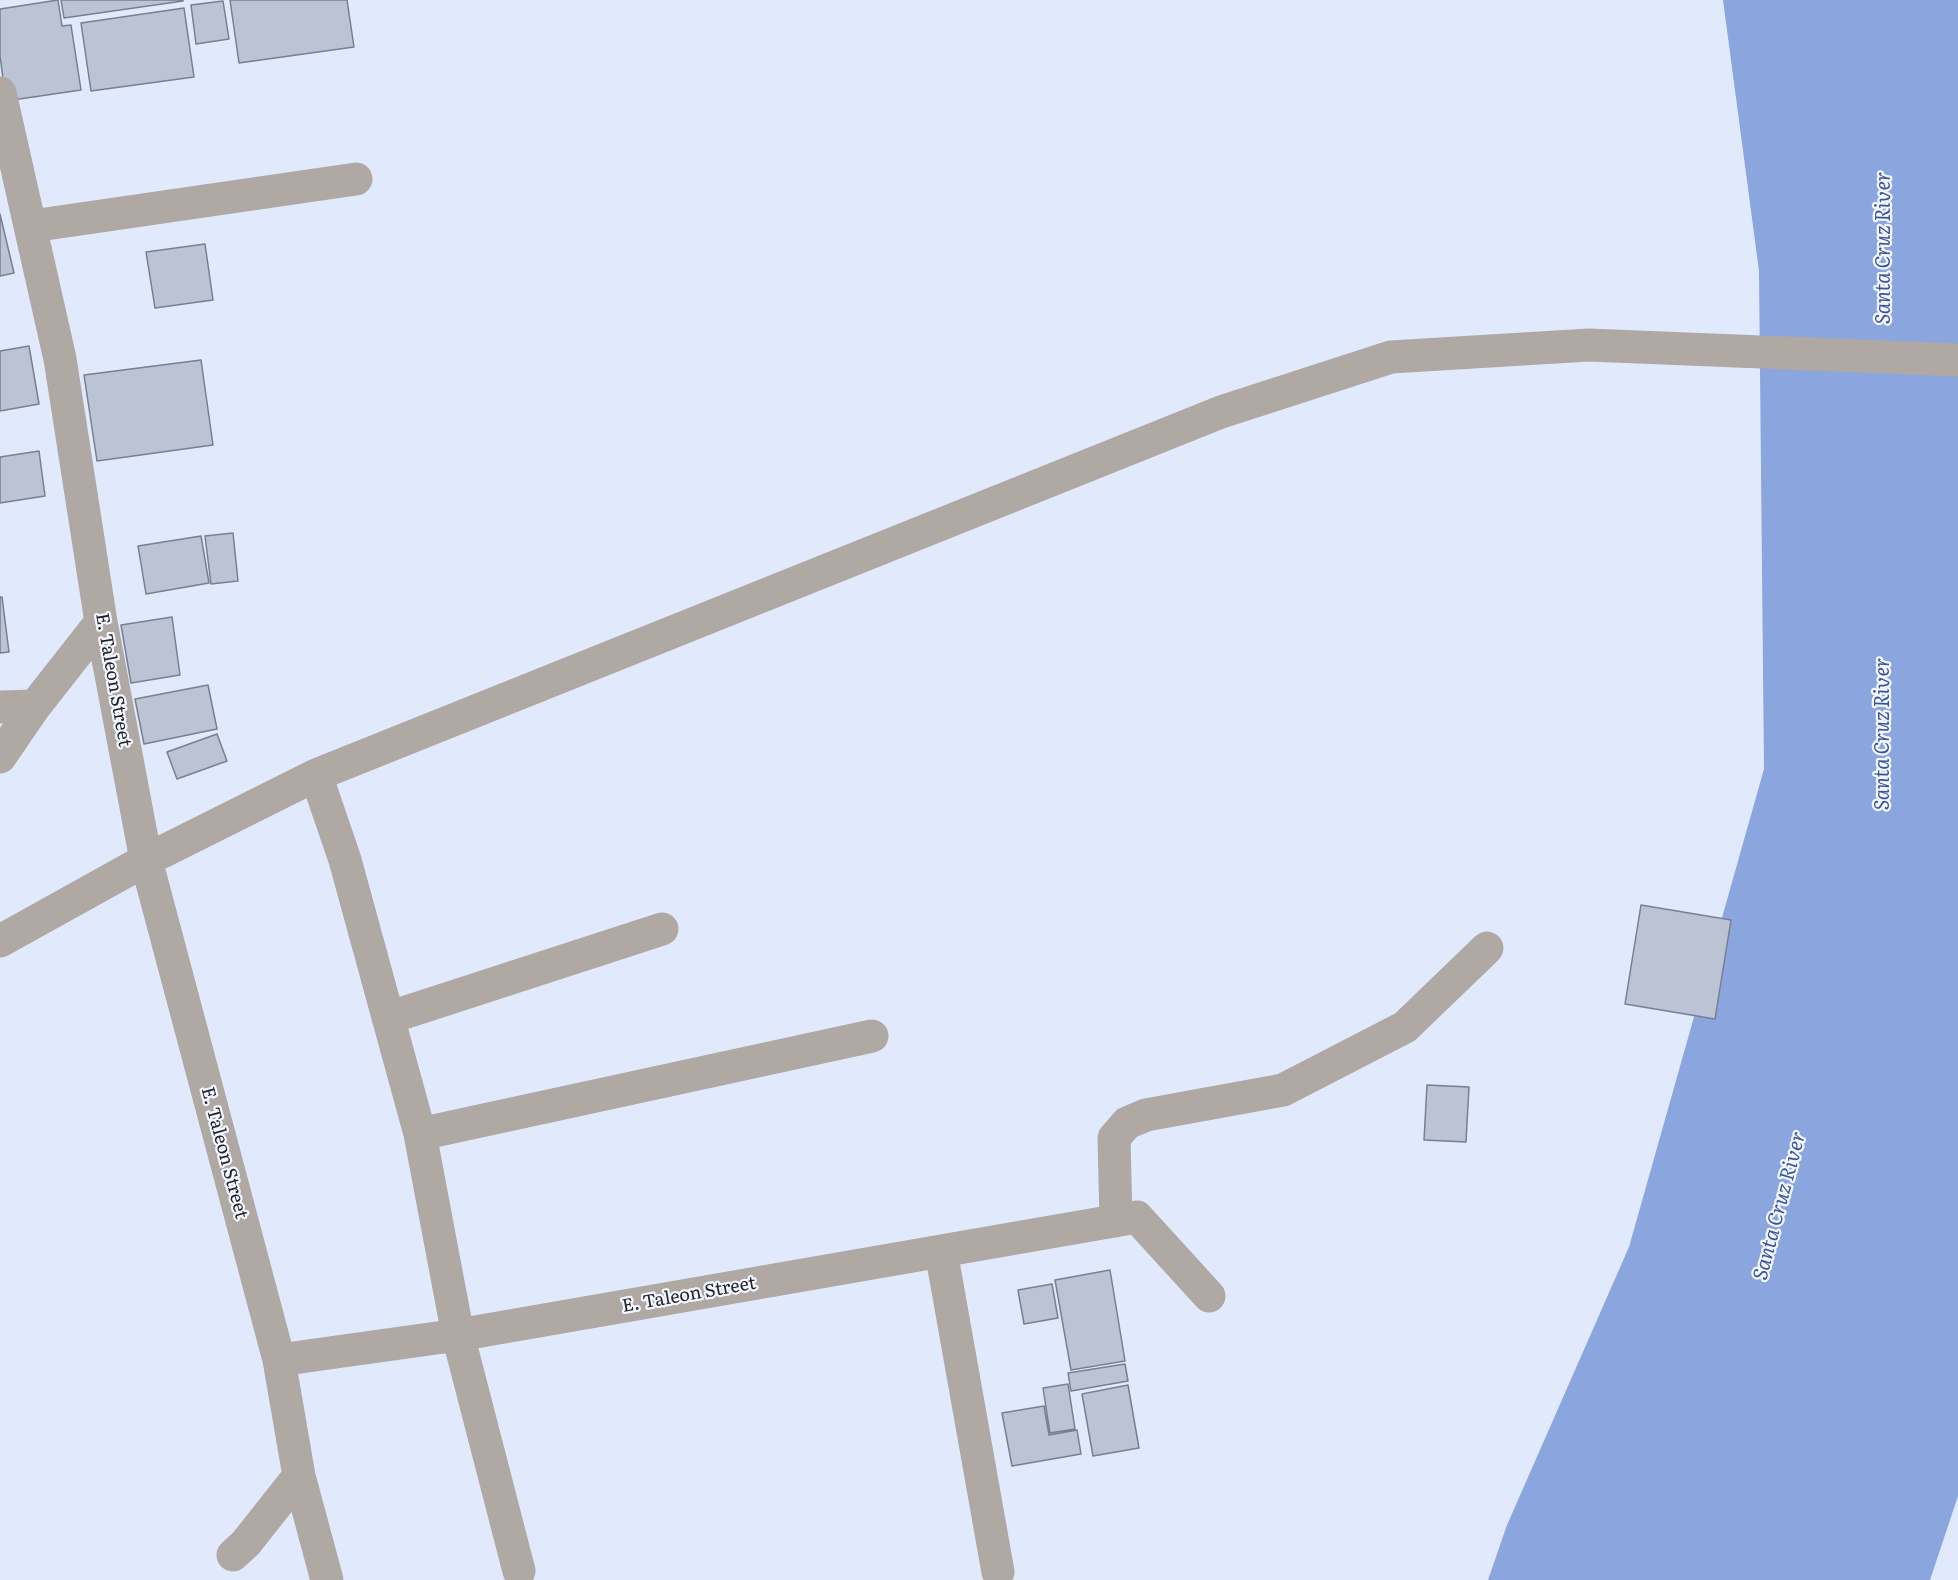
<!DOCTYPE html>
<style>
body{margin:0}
canvas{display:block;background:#e1eafd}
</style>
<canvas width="1958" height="1580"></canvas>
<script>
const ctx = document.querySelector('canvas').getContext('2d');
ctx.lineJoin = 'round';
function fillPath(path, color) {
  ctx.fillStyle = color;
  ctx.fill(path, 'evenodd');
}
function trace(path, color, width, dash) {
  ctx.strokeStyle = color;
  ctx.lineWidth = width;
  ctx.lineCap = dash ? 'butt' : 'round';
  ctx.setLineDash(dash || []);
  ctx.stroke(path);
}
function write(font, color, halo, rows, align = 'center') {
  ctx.font = font + ' Literata,serif';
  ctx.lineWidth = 4.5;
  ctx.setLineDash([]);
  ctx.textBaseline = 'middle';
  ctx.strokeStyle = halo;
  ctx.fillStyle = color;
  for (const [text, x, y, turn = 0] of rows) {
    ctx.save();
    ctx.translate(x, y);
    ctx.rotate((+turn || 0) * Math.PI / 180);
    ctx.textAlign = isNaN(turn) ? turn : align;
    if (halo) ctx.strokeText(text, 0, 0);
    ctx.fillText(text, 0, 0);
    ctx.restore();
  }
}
const water = new Path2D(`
 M 1723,0 L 1958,0 L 1958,1496 L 1930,1580 L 1488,1580 L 1507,1525 L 1629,1247 L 1764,769 L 1759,271 Z`);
const building = new Path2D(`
 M 58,0 L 62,26 L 71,25 L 81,90 L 6,101 L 0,56 L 0,9 Z
 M 61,0 L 183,0 L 183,1 L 64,18 Z
 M 230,0 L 347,0 L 354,47 L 239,63 Z
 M 223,1 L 229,39 L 196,44 L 191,5 Z
 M 184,8 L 194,77 L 91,91 L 81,23 Z
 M 0,214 L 14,273 L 0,276 Z
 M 205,244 L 213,300 L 155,308 L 146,252 Z
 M 29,346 L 39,404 L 0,411 L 0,351 Z
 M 201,360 L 213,445 L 97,461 L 84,375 Z
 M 39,451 L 45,496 L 0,503 L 0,457 Z
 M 233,533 L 238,581 L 211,584 L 205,536 Z
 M 201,536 L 209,583 L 146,594 L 138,546 Z
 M 0,597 L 2,597 L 9,652 L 0,653 Z
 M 172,617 L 180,675 L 131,683 L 121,625 Z
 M 208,685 L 217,729 L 144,744 L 135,699 Z
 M 217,734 L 227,761 L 177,779 L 167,752 Z
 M 1641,905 L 1731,920 L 1715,1019 L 1625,1004 Z
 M 1427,1085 L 1469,1087 L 1466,1142 L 1424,1140 Z
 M 1110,1270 L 1125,1361 L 1071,1370 L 1055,1280 Z
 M 1052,1284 L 1058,1318 L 1024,1324 L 1018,1290 Z
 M 1125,1364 L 1128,1381 L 1071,1391 L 1068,1373 Z
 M 1068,1384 L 1075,1429 L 1050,1433 L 1043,1388 Z
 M 1128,1385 L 1139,1448 L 1093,1456 L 1082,1394 Z
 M 1044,1406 L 1049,1435 L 1077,1430 L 1081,1454 L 1012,1466 L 1002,1413 Z`);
const minor = new Path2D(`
 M 0,93 L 60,359 L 101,622 L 146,860 L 279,1360 L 299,1476 L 327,1580
 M 32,226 L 356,179
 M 0,707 L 35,706
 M 0,757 L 35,706 L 101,622
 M 316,775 L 345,860 L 420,1134 L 458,1335 L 519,1571
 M 0,941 L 146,860 L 316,775 L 1221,412 L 1391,357 L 1589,345 L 1958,360
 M 388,1018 L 662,929
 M 420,1134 L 872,1036
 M 1116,1221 L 1114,1138 L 1127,1123 L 1146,1115 L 1283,1090 L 1405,1027 L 1487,948
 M 941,1251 L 998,1572
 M 279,1360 L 458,1335 L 1137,1217 L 1209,1296
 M 233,1555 L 246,1543 L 299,1476`);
const streetNames = [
 ["E. Taleon Street",113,680,80],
 ["E. Taleon Street",224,1153,75],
 ["E. Taleon Street",689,1295,-10]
];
const waterNames = [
 ["Santa Cruz River",1884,248,-90],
 ["Santa Cruz River",1883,734,-90],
 ["Santa Cruz River",1780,1206,-75]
];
fillPath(water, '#8ba5df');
fillPath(building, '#bbc3d5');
trace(building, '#788090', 1.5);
trace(minor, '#b0a8a3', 33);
write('18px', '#20232a', '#f4f7ff', streetNames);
write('italic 20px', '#37539a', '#f4f7ff', waterNames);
</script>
